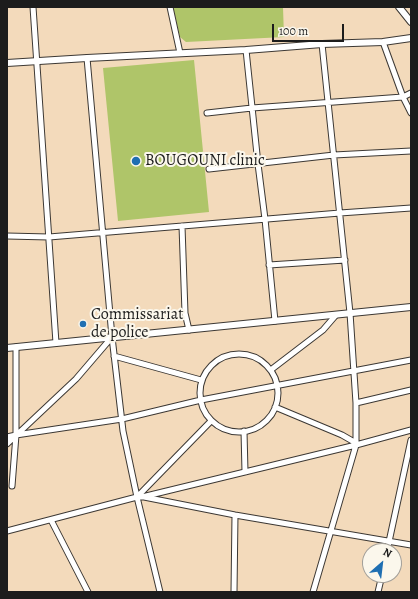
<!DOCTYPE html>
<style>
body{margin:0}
#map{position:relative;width:418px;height:599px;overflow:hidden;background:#f3dabb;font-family:Alegreya,serif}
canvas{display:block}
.frame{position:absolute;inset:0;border:8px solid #1c1c1c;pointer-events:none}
.north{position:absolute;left:362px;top:543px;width:40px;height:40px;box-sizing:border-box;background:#fbf7ec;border:1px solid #a29f99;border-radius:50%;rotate:28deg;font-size:11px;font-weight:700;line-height:16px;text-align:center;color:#1c1c1c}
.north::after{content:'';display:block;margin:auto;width:14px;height:18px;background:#1f6fb2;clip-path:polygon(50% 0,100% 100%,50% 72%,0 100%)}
.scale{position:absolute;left:272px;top:24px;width:72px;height:18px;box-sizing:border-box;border:2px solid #1c1c1c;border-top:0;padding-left:5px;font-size:12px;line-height:14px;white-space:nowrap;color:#1c1c1c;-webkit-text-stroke:3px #fbf7ec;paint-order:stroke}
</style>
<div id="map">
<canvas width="418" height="599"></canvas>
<div class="frame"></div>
<div class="north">N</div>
<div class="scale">100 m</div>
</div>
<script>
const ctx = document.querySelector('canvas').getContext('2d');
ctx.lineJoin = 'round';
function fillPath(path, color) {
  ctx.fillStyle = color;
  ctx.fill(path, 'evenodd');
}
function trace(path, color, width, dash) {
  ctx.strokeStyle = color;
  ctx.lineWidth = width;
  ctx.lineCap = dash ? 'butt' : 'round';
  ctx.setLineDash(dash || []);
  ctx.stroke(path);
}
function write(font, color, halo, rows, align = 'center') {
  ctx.font = font + ' Alegreya,serif';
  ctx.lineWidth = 4;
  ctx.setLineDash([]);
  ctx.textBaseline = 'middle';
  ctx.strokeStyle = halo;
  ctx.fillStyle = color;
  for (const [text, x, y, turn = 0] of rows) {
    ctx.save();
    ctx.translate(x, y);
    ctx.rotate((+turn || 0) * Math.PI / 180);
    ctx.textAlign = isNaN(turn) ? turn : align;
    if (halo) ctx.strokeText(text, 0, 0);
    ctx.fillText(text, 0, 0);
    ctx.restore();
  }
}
const green = new Path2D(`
 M 173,7 L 283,7 L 284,37 L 186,42 L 180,37 Z
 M 194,60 L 209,212 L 118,221 L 103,68 Z`);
const minor = new Path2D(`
 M 33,7 L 56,343
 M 170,7 L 180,53
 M 383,42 L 403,97 L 411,113
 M 246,50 L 258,164 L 265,219 L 275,321
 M 87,58 L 112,337 L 123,431 L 137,497 L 160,592
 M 207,113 L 252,108 L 403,97 L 411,93
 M 209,169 L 334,155 L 411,151
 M 182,226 L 185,313 L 189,330
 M 7,236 L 49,237 L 340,213 L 411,208
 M 269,265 L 345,260
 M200 393a39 39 0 1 1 78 0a39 39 0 1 1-78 0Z
 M 114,356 L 201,380
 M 272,369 L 323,330 L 336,315
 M 356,403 L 411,390
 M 275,407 L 342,435 L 356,443
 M 244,431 L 245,472
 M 7,437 L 16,435 L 122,419 L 201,400 L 411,360
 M 7,444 L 76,379 L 112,337
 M 12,486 L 16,435 L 16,347
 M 137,497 L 211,421
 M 144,497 L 235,515 L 411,545
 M 51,520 L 88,592
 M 7,531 L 137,497 L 142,497 L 356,445 L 411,430
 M 387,551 L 411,440
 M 234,592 L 235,515
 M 313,592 L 356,445 L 356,403 L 350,313 L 322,44
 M 378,592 L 382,575`);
const tertiary = new Path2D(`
 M 399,7 L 411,22
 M 7,63 L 87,58 L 246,50 L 322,44 L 383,42 L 411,38
 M 7,348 L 411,307`);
const markers = [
 [136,161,5,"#1f6fb2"],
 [83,324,4,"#1f6fb2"]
];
const poiNames = [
 ["BOUGOUNI clinic",145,161],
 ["Commissariat",91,315],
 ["de police",91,333]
];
fillPath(green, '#afc569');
trace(minor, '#3c3834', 7);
trace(tertiary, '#3c3834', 8);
trace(minor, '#fff', 5);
trace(tertiary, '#fff', 6);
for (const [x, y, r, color] of markers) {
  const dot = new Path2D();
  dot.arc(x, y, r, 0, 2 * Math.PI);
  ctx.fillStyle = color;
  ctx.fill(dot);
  trace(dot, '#fbf7ec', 1.5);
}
write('16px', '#1c1c1c', '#fbf7ec', poiNames, 'left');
</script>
